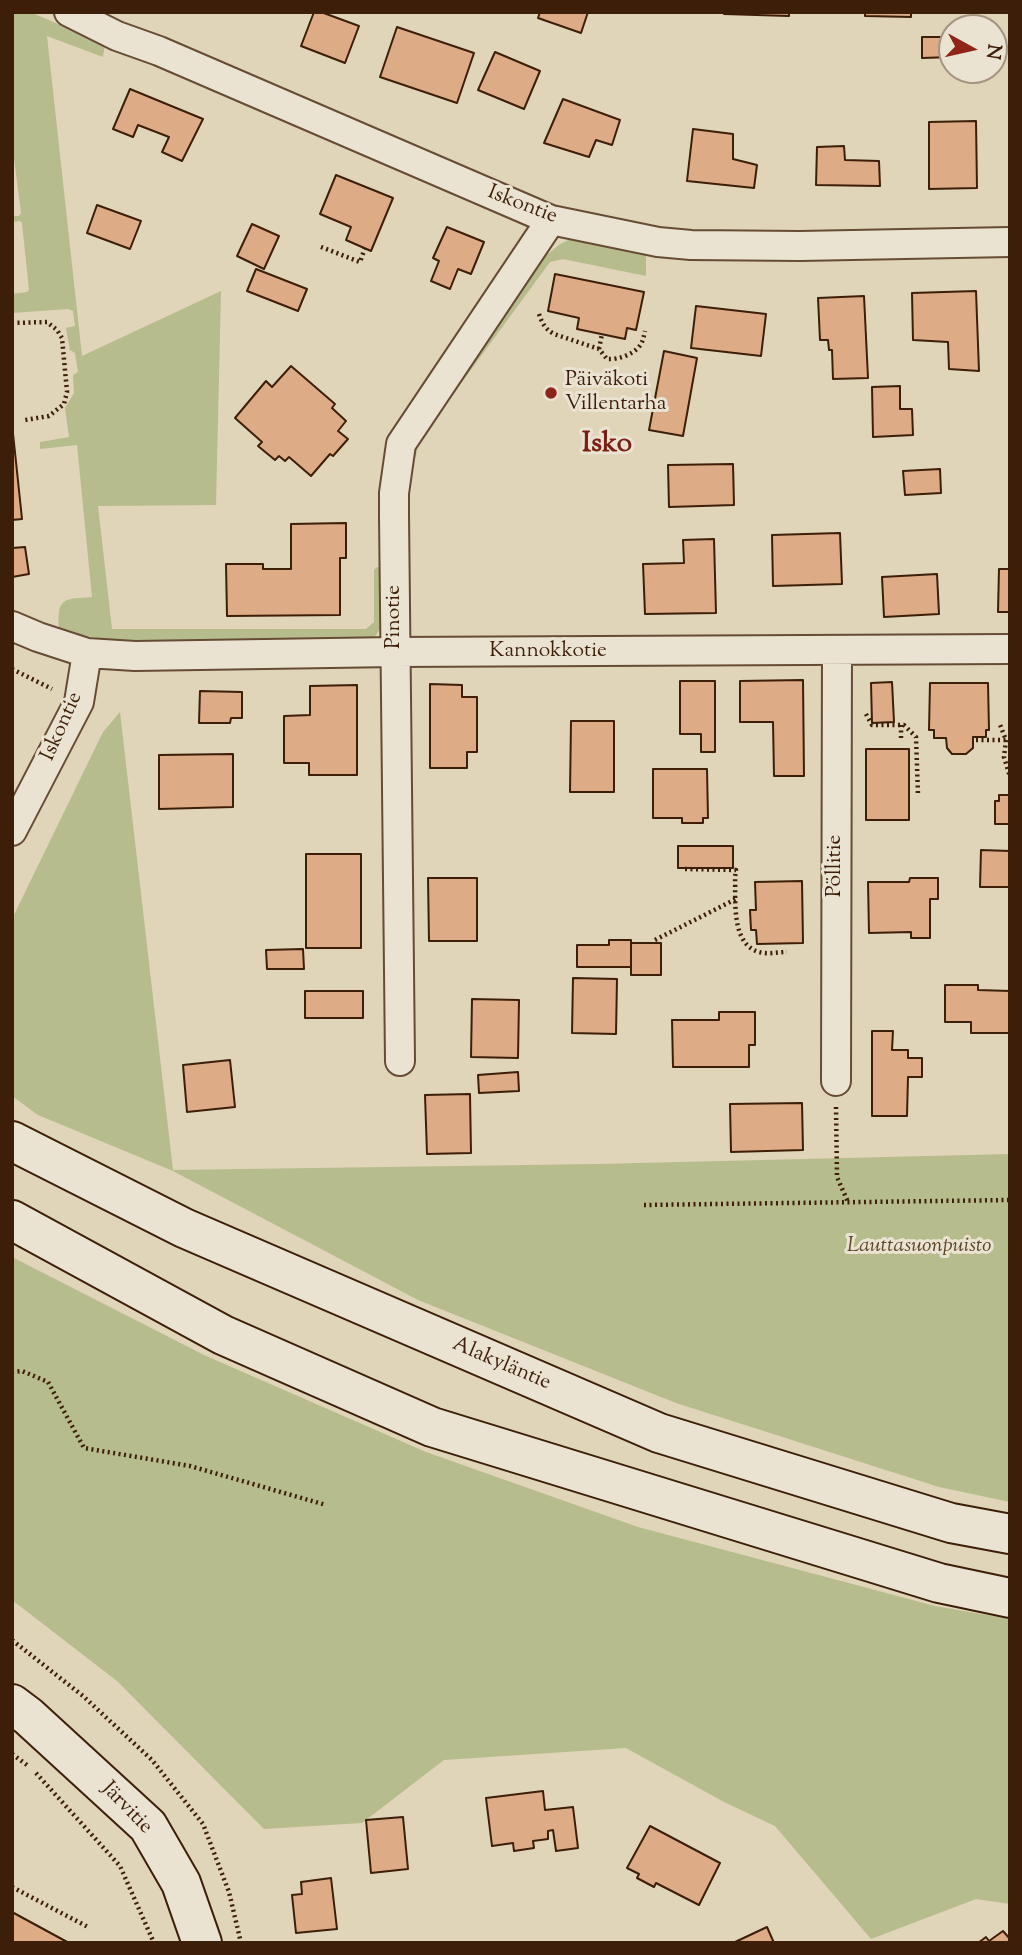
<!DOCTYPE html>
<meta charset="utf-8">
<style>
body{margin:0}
#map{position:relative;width:1022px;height:1955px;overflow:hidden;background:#e0d4b9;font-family:"Sorts Mill Goudy",serif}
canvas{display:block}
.frame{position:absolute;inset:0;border:14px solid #3d1e08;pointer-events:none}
.north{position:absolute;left:938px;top:14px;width:70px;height:70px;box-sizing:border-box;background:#ebe3d2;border:2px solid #a59481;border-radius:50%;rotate:98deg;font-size:19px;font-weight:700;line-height:28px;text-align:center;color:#3d1e08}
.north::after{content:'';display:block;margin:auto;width:24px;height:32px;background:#8f2418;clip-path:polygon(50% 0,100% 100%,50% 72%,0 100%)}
</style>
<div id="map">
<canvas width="1022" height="1955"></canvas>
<div class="frame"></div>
<div class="north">N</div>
</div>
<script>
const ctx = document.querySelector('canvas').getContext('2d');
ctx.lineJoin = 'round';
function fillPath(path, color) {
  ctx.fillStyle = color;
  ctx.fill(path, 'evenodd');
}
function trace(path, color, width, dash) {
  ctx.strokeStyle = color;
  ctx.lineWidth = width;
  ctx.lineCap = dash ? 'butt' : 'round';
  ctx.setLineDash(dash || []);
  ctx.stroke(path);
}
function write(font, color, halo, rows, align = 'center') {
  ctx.font = font + ' "Sorts Mill Goudy",serif';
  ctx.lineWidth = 6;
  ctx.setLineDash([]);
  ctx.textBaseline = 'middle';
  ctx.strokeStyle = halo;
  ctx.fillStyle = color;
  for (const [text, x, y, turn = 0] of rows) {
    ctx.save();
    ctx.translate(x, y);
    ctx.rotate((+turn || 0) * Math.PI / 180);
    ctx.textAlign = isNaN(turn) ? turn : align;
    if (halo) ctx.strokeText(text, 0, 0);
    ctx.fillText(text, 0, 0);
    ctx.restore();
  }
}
const green = new Path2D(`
 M 12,12 L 30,12 L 105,44 L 103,57 L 47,36 L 82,356 L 221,291 L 216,505 L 98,506 L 112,629 L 366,629 L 374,622 L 374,570 L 377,567 L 384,568 L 384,623 L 374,638 L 114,641 L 60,631 C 58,625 58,620 59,613 C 60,595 78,599 92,597 L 77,445 L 40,449 L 40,442 L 69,437 L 65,408 L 74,393 L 73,375 L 78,372 L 75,353 L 70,350 L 66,328 L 75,326 L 73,311 L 68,309 L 12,313 L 12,294 L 27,292 L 29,290 L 22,223 L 20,221 L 12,222 L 12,216 L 19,216 L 21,213 L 14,158 L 12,157 Z
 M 570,239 L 582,239 L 646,252 L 646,276 L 563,259 L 550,262 L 418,442 L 416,457 L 409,457 L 414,442 L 544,257 L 559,245 Z
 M 120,712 L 173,1170 L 598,1164 L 1010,1154 L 1010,1502 L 939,1487 L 676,1403 L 418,1300 L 173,1171 L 38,1115 L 12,1096 L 12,919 L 103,732 Z
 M 12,1257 L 204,1355 L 426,1452 L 638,1527 L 935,1606 L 1010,1619 L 1010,1904 L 976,1899 L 871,1939 L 775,1826 L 724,1802 L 626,1748 L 444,1760 L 362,1823 L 264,1829 L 117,1681 L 12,1600 Z`);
const building = new Path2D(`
 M 314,12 L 321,12 L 359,26 L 345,63 L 301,46 Z
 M 540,12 L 588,12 L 581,33 L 538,18 Z
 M 724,12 L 789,12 L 789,16 L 724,14 Z
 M 865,12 L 911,12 L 911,17 L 865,16 Z
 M 397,27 L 474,53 L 457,103 L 380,77 Z
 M 922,37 L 952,37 L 952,57 L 922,58 Z
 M 495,52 L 540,71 L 524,109 L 478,90 Z
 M 130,89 L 203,119 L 182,161 L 162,152 L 169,137 L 138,125 L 133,137 L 113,129 Z
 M 563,99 L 620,120 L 612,145 L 596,140 L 589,157 L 544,143 Z
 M 976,121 L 977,188 L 929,189 L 929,122 Z
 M 693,129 L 733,134 L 733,159 L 757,165 L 754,188 L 687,181 Z
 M 844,146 L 845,160 L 879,161 L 880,186 L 816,185 L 817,147 Z
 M 336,175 L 393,198 L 371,251 L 346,240 L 351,227 L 320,214 Z
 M 97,205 L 141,221 L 130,249 L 87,233 Z
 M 252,224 L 279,236 L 264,269 L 237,256 Z
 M 447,227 L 484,242 L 471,274 L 458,269 L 450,289 L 431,281 L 439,261 L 433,258 Z
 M 256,269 L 307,289 L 298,311 L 247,291 Z
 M 555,274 L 644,292 L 636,330 L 627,328 L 625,339 L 577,329 L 579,318 L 548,311 Z
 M 976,291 L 979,371 L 949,369 L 948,342 L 913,340 L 912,293 Z
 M 864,296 L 868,378 L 833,379 L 832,350 L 829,350 L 828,340 L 820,340 L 818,298 Z
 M 696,306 L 766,314 L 761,356 L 691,348 Z
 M 664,351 L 697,358 L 683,436 L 649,430 Z
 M 291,366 L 335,404 L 332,408 L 346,421 L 338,431 L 348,439 L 333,456 L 330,454 L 311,476 L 289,457 L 285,461 L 279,456 L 275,460 L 258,446 L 262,442 L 235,418 L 266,381 L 272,387 Z
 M 900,386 L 900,409 L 912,409 L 913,435 L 873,437 L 872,387 Z
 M 12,424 L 22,519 L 12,520 Z
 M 733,464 L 734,505 L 669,507 L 668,465 Z
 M 940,469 L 941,493 L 905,495 L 903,471 Z
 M 346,523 L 346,558 L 340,558 L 340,615 L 227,616 L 226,564 L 263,564 L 263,569 L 291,569 L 291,524 Z
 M 840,533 L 842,584 L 773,586 L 772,535 Z
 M 714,539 L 716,613 L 645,614 L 643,564 L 684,563 L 683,540 Z
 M 25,547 L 29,574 L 12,577 L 12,548 Z
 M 999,569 L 1010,569 L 1010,612 L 998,612 Z
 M 937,574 L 939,614 L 884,617 L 882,577 Z
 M 803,680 L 804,776 L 774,776 L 773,722 L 740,722 L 740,681 Z
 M 680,681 L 715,681 L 715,752 L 701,752 L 701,734 L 680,734 Z
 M 892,682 L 894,722 L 872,723 L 871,683 Z
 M 930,683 L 988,683 L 989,730 L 986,730 L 986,737 L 973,737 L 973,748 L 966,754 L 952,754 L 947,748 L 946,738 L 934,738 L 934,730 L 929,730 Z
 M 430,684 L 462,685 L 462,697 L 477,697 L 477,752 L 467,752 L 467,768 L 430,768 Z
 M 357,685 L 357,775 L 309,775 L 309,763 L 284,763 L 284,716 L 310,715 L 310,686 Z
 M 200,691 L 242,692 L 242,718 L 231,718 L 230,723 L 199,723 Z
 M 571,721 L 614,721 L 614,792 L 570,792 Z
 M 866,749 L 909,749 L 909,820 L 866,820 Z
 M 233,754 L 233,807 L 159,809 L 159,755 Z
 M 653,769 L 707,769 L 708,818 L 703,818 L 703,823 L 682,823 L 682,818 L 653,818 Z
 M 999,795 L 1010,795 L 1010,824 L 995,824 L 995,801 L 999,801 Z
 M 678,846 L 733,846 L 733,868 L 678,868 Z
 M 981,850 L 1010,851 L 1010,887 L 980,887 Z
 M 306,854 L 361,854 L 361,948 L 306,948 Z
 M 428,878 L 477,878 L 477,941 L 429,941 Z
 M 910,878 L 938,878 L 938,899 L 930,899 L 930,938 L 911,938 L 911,932 L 869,933 L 868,882 L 909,882 Z
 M 802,881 L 803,943 L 757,944 L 756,930 L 751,930 L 750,910 L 756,910 L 755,882 Z
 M 609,940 L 631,940 L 631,967 L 577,967 L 577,945 L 609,945 Z
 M 631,943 L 661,943 L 661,975 L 631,975 Z
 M 303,949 L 304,969 L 267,969 L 266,950 Z
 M 573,978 L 617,979 L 616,1034 L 572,1033 Z
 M 945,985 L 978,985 L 978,990 L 1010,991 L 1010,1033 L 971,1033 L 971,1022 L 945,1022 Z
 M 305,991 L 363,991 L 363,1018 L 305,1018 Z
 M 472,999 L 519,1000 L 518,1058 L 471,1057 Z
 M 719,1012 L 755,1012 L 755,1045 L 749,1045 L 749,1067 L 673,1067 L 672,1020 L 719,1020 Z
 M 872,1031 L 893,1031 L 892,1050 L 908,1050 L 908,1058 L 922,1058 L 922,1077 L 908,1077 L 907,1116 L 872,1116 Z
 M 230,1060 L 235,1107 L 187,1112 L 183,1065 Z
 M 518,1072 L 519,1091 L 479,1093 L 478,1075 Z
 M 470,1094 L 471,1153 L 427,1154 L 425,1095 Z
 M 802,1103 L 803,1150 L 731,1152 L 730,1104 Z
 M 543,1791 L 545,1810 L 573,1807 L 578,1848 L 556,1851 L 553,1830 L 548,1831 L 548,1839 L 533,1841 L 534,1848 L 514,1851 L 513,1843 L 492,1846 L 486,1798 Z
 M 403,1817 L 408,1869 L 371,1873 L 366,1820 Z
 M 650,1826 L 720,1863 L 699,1905 L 656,1883 L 654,1887 L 637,1878 L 639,1874 L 627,1868 Z
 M 331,1878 L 337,1929 L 296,1933 L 292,1895 L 302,1894 L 301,1882 Z
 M 12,1912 L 69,1943 L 12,1943 Z
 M 767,1927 L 774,1943 L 733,1943 Z
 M 1003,1931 L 1010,1939 L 1010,1943 L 978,1943 L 986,1937 L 989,1941 Z`);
const path = new Path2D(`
 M 321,247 L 360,262 L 365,248
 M 539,314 C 542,323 545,329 554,334 L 599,349 L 607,359 C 618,360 635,354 641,344 C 643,340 644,336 645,331
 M 12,323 L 47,322 L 57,330 L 62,338 L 67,392 L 64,404 L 49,416 L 25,420
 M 599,349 L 602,334
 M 12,669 L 52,689
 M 866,714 L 872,725 L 904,725 L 916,737 L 918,795
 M 901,725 L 901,739
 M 976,740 L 1006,740 L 999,722
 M 1006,740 L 1004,757 L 1010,777
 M 685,869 L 736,870 L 735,877 C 736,901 730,949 764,953 C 771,954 779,952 787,952
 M 655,940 L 736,899
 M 836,1107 L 837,1177 L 848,1202
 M 644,1205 L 1010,1200
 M 12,1372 L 22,1371 L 48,1382 L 84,1448 L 190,1466 L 326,1505
 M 12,1640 L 83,1696 L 152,1760 L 203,1824 L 229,1892 L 241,1943
 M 12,1754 L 27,1765
 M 36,1773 L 120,1866 L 154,1943
 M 12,1887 L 88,1927`);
const street = new Path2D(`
 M 69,12 L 117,36 L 159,51 L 551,220 L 658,242 L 691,245 L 800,246 L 1010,242
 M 12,626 L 38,637 L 87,653 L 135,656 L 395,652 L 1010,649
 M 12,831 L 79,702 L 87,653
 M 400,1061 L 394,515 L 394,493 L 401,444 L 551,220
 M 836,1081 L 837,650`);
const secondary = new Path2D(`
 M 12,1141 L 184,1228 L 659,1433 L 951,1523 L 1010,1534
 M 12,1220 L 223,1335 L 432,1427 L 939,1583 L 1010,1598
 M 12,1704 L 28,1716 L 148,1826 L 181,1883 L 202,1943`);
const markers = [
 [551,393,7,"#8f2418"]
];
const streetNames = [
 ["Iskontie",522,206,21],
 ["Pinotie",395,617,-90],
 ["Kannokkotie",548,652],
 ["Iskontie",63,727,-66],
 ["Pöllitie",836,866,-90],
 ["Alakyläntie",501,1365,23],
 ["Järvitie",126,1809,46]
];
const poiNames = [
 ["Päiväkoti",565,381],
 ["Villentarha",565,405]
];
const parkNames = [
 ["Lauttasuonpuisto",919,1247]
];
const districtNames = [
 ["Isko",607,446]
];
fillPath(green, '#b6bc8c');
fillPath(building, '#ddac86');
trace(building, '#3d1e08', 2);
trace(street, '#664c34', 32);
trace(secondary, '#3d1e08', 42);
trace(path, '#3d1e08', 4.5, [2, 3.5]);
trace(street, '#ebe3d2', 28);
trace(secondary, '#ebe3d2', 38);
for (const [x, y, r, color] of markers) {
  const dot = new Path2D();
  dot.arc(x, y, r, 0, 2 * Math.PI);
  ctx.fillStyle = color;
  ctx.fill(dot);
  trace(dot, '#ebe3d2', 2.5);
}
write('21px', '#3d1e08', '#ebe3d2', streetNames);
write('21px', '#3d1e08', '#ebe3d2', poiNames, 'left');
write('italic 21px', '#5b4629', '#ebe3d2', parkNames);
write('bold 28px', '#7a1f14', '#ebe3d2', districtNames);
</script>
